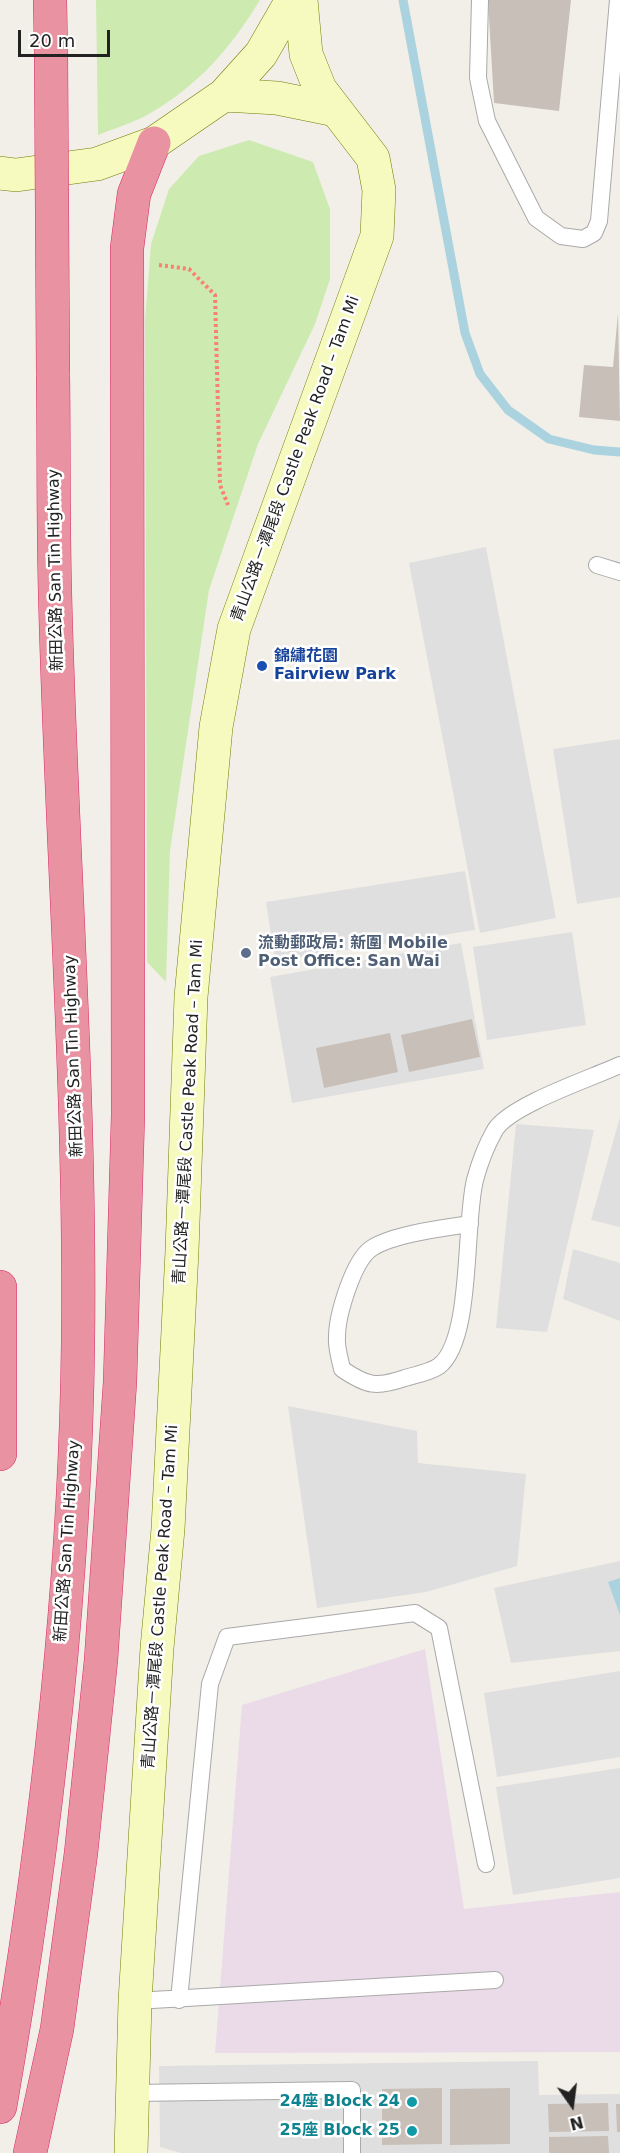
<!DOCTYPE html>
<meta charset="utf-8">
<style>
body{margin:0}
#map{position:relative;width:620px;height:2153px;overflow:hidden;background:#f2efe9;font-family:"DejaVu Sans",sans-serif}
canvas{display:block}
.north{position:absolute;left:542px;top:2075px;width:60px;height:60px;-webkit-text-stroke:4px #fff;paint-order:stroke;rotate:166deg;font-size:16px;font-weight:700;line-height:24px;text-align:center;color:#222}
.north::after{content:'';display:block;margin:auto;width:21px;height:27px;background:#222;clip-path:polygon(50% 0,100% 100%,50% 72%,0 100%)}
.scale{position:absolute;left:18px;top:30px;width:92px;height:27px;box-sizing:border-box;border:3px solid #222;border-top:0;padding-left:8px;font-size:18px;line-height:21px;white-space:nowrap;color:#222;-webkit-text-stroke:4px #fff;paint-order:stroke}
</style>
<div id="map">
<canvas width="620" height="2153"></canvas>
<div class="north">N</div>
<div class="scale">20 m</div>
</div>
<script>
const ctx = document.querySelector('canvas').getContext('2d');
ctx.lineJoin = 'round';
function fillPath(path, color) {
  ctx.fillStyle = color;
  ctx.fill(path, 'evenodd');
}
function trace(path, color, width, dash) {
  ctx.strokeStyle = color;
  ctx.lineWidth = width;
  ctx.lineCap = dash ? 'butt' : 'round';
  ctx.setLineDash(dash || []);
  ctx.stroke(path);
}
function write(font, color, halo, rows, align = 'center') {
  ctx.font = font + ' "DejaVu Sans","Noto Sans TC",sans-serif';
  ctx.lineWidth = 5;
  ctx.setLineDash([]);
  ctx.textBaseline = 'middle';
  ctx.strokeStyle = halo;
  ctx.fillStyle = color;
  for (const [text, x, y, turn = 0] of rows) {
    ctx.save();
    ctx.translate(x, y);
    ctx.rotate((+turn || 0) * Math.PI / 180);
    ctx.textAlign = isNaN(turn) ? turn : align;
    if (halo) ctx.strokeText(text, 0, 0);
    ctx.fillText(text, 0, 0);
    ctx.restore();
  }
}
const residential = new Path2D(`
 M 486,547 L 556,918 L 480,933 L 409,563 Z
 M 620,739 L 620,897 L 577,904 L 553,749 Z
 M 465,871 L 475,930 L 275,961 L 266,902 Z
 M 572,932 L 586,1025 L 487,1040 L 473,947 Z
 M 461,943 L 484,1069 L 292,1103 L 270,977 Z
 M 620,1117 L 620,1227 L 591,1220 Z
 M 516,1124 L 594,1130 L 547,1332 L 496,1328 Z
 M 573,1249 L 620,1263 L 620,1321 L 563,1299 Z
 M 288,1406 L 417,1431 L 418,1463 L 526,1474 L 517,1566 L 426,1592 L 317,1608 Z
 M 620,1561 L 620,1651 L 511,1663 L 494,1588 Z
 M 620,1671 L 620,1757 L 497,1777 L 484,1693 Z
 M 620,1768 L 620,1878 L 513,1895 L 496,1787 Z
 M 538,2061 L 539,2095 L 620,2094 L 620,2153 L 181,2153 L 160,2147 L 159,2066 Z`);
const industrial = new Path2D(`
 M 425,1649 L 464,1909 L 620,1892 L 620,2052 L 215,2053 L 242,1705 Z`);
const grass = new Path2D(`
 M 96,0 L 260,0 C 230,49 199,85 149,114 C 133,123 115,128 98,135 Z
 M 249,140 L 313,162 L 330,209 L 330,279 L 315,324 L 258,444 L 209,590 L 170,851 L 166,982 L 147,962 L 145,320 L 151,244 L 169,189 L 199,156 Z`);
const water = new Path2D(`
 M 620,1578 L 620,1615 L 608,1582 Z`);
const stream = new Path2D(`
 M 403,0 L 465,333 L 480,374 L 508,410 L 549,439 L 594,450 L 620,452`);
const building = new Path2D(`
 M 488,0 L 571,0 L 559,111 L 494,103 Z
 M 618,313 L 620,421 L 579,417 L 584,365 L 613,367 Z
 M 472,1019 L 480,1057 L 409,1072 L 401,1035 Z
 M 390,1033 L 398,1072 L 324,1088 L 316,1048 Z
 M 442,2088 L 442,2144 L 382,2145 L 382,2089 Z
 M 510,2088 L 510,2144 L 450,2145 L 450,2089 Z
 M 608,2103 L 609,2131 L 549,2132 L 548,2104 Z
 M 616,2104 L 620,2104 L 620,2132 L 617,2132 Z
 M 608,2136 L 609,2153 L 549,2153 L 549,2137 Z`);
const path = new Path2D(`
 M 159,265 L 189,269 L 215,295 L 220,485 L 228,505`);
const lane = new Path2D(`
 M 480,0 L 478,78 L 487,121 L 536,218 L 561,236 L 583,239 L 594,233 L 599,221 L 618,0
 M 597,565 L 620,572
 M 470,1224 C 444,1228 394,1234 372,1248 C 353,1260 337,1316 337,1337 C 336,1347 340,1359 342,1369 C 367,1386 376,1388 405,1378 C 415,1375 431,1372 439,1366 C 473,1340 464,1223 475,1180 C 479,1165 487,1144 495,1130 C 510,1105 592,1078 620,1065
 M 179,2000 L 210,1684 L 227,1637 L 415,1613 L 439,1628 L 486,1864
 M 135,2001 L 495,1980
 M 132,2093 L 352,2090 L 352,2153`);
const secondary = new Path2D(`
 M 224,95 L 277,98 L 336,110
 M 0,173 L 16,175 L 97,164 L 154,143 L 224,95 L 261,54 L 292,0
 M 131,2153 L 135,2001 L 157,1648 L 168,1529 L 182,1251 L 191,997 L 216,727 L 234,629 L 377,236 L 379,190 L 373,158 L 320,89 L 306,54 L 301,0`);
const highway = new Path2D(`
 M 50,0 L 51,53
 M 0,1287 L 0,1454
 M 0,2107 C 44,1855 75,1599 78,1343 C 81,1092 61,842 55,592 C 53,519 54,446 53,373
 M 30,2153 L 57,2029 L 81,1853 L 101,1660 L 120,1382 L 128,1115 L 127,248 L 134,194 L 154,143`);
const highwayBridge = new Path2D(`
 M 51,53 L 53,373`);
const markers = [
 [262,666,6,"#1a4fb4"],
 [246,953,6,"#5c6f8a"],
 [412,2102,6,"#0f9aa8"],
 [412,2131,6,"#0f9aa8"]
];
const streetNames = [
 ["青山公路－潭尾段 Castle Peak Road – Tam Mi",296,459,-70],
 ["新田公路 San Tin Highway",56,570,-91],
 ["新田公路 San Tin Highway",74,1056,-92],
 ["青山公路－潭尾段 Castle Peak Road – Tam Mi",189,1112,-87],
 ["新田公路 San Tin Highway",68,1541,-86],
 ["青山公路－潭尾段 Castle Peak Road – Tam Mi",161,1597,-86]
];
const transitNames = [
 ["錦繡花園",274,657],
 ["Fairview Park",274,675]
];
const serviceNames = [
 ["流動郵政局: 新圍 Mobile",258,944],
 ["Post Office: San Wai",258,962]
];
const cultureNames = [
 ["24座 Block 24",400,2102],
 ["25座 Block 25",400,2131]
];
fillPath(residential, '#e0dfdf');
fillPath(industrial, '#ebdbe8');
fillPath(grass, '#cdebb0');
fillPath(water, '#aad3df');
trace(stream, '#aad3df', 9);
fillPath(building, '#c7bfb8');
trace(lane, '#a9a9a9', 18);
trace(secondary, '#707d05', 34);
trace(highway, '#dc2a67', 34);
trace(path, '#fa8072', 4, [3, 3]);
trace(lane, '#fff', 16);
trace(secondary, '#f7fabf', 33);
trace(highway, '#e892a2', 33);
trace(highwayBridge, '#dc2a67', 34, []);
trace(highwayBridge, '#e892a2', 33);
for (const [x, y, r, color] of markers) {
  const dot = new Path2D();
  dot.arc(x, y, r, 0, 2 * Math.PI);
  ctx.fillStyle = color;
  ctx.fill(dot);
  trace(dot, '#fff', 2);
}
write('16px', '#222', '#fff', streetNames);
write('bold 16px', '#164399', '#fff', transitNames, 'left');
write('bold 16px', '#4e5e75', '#fff', serviceNames, 'left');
write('bold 16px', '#0d838f', '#fff', cultureNames, 'right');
</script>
